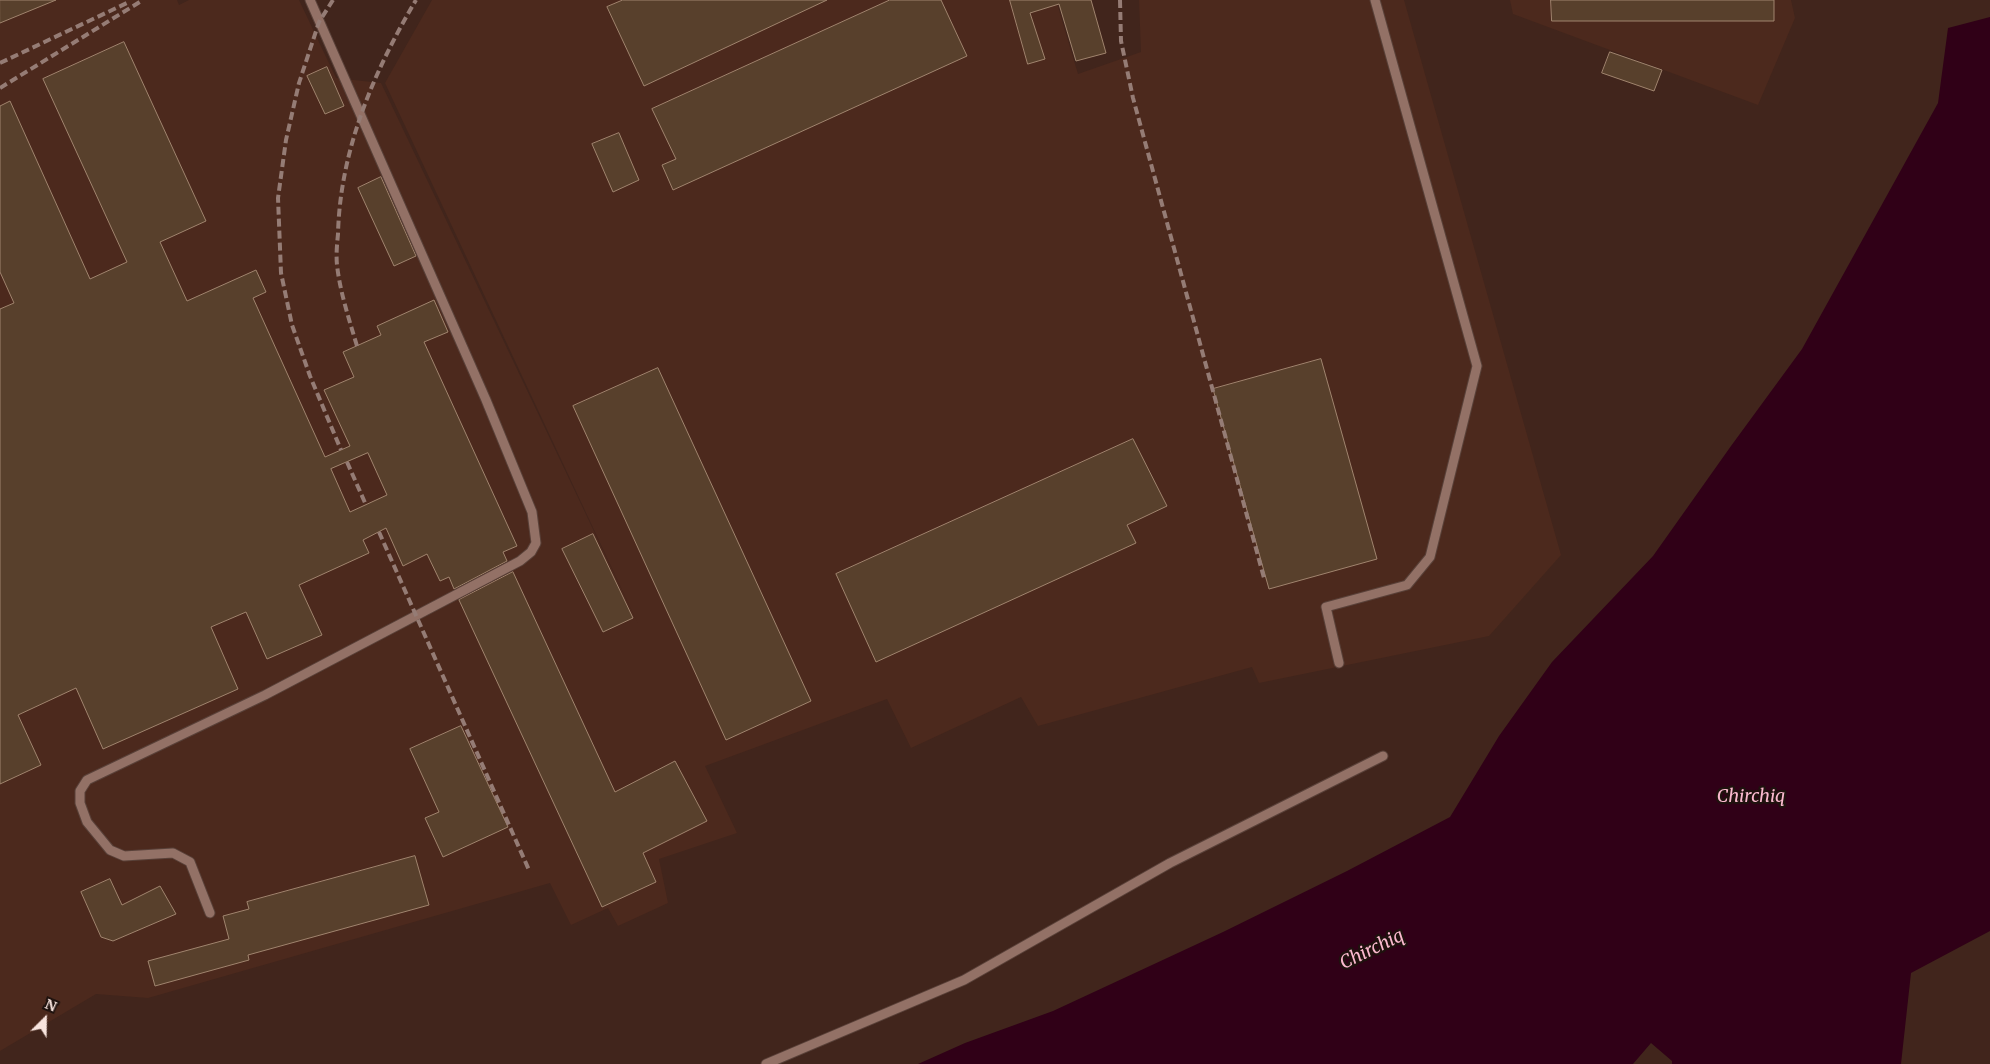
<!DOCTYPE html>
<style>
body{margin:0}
#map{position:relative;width:1990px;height:1064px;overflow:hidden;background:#41251c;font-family:Merriweather,serif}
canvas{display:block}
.north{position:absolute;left:20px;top:994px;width:50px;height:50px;-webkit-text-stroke:4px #1f120e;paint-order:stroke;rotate:23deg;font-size:14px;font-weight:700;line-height:20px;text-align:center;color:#f8e4de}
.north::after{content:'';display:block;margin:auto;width:18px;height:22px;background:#f8e4de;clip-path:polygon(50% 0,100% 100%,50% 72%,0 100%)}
</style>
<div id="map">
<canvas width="1990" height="1064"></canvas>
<div class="north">N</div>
</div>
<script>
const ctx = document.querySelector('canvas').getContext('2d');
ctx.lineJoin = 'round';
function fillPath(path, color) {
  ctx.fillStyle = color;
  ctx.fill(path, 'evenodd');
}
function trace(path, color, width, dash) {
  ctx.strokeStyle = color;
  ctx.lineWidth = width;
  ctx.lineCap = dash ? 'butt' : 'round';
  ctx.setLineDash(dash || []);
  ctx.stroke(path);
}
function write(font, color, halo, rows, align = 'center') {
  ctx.font = font + ' Merriweather,serif';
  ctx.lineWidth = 4.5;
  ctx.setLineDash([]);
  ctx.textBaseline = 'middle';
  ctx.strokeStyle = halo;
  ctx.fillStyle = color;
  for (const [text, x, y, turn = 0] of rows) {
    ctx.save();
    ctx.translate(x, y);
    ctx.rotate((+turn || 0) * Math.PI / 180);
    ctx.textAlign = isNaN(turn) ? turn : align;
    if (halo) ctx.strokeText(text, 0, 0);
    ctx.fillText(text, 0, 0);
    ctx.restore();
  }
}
const built = new Path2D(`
 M 0,0 L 177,0 L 179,5 L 189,0 L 299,0 L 336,78 L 381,83 L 639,626 L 385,83 L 432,0 L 1056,0 L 1078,74 L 1141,52 L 1139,0 L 1404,0 L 1561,555 L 1489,636 L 1259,683 L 1252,667 L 1038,726 L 1021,697 L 911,748 L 887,699 L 705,766 L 737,833 L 659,859 L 668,903 L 618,926 L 608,908 L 571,925 L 550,883 L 148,998 L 96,994 L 0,1051 Z
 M 1510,0 L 1791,0 L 1795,18 L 1758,105 L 1513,14 Z`);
const water = new Path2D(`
 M 1990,17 L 1990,931 L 1911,973 L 1901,1064 L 1672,1064 L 1672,1061 L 1651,1043 L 1633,1064 L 918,1064 L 965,1043 L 1053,1011 L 1223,932 L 1347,871 L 1450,817 L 1499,736 L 1552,662 L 1653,556 L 1731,446 L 1802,349 L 1938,103 L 1948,28 Z`);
const building = new Path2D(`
 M 0,0 L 56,0 L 0,23 Z
 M 623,0 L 827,0 L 644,86 L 607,7 Z
 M 890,0 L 941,0 L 967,56 L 673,190 L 662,165 L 676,159 L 652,109 Z
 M 1010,0 L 1091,0 L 1106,53 L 1076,61 L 1059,4 L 1030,13 L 1045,59 L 1028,64 Z
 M 1551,0 L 1774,0 L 1774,21 L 1552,21 Z
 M 124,42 L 206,221 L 160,242 L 187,301 L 256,270 L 266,292 L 253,298 L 325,457 L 350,446 L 324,390 L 354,377 L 343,352 L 381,335 L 377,326 L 434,300 L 448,332 L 424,342 L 517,546 L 503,552 L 507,561 L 454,589 L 449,577 L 440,581 L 427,554 L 403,566 L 386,528 L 363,540 L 369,553 L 299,585 L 322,635 L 267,659 L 246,612 L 211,627 L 238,689 L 103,749 L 76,688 L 18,715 L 41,765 L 0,784 L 0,309 L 14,303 L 0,272 L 0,106 L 10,101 L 90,279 L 127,262 L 43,79 ZM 368,453 L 387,495 L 350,512 L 331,469 Z
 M 1610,52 L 1662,70 L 1654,91 L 1602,73 Z
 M 327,67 L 344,106 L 325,114 L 307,76 Z
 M 619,133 L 639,180 L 613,192 L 592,144 Z
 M 381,177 L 416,256 L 394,266 L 358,188 Z
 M 1321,359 L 1377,559 L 1269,589 L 1213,389 Z
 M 658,368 L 811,701 L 726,740 L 573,406 Z
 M 1133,439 L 1167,506 L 1127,525 L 1136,543 L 876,662 L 836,574 Z
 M 593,534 L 633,618 L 603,632 L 562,549 Z
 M 513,572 L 615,792 L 675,761 L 707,821 L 643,853 L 656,882 L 602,907 L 459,600 Z
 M 461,726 L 508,827 L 443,857 L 425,818 L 439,812 L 410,749 Z
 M 415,856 L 429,905 L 248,955 L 249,960 L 155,986 L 148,961 L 229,939 L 223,916 L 249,909 L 247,902 Z
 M 110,879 L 122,905 L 160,886 L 176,914 L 113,941 L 101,937 L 81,892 Z`);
const lane = new Path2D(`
 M 1339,663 L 1326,607 L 1407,585 L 1430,557 L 1477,366 L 1375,0
 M 210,913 L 190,862 L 173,853 L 124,856 L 110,850 L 87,822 L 80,803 L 80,791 L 87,780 L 265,695 L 520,561 L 531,552 L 536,543 L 532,512 L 486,400 L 310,0
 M 766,1064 L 964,980 L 1170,863 L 1383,756`);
const rail = new Path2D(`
 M 333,0 L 319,22 L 299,83 L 286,140 L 278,198 L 281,273 L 292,325 L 310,376 L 341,450
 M 1120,0 L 1121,41 L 1133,98 L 1264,578
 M 0,63 L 129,2
 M 0,88 L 143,0
 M 357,346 C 349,319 340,292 337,265 C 336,255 337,244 338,234 C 340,150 374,71 416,0
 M 347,462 L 366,505
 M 379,532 L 529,870`);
const waterNames = [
 ["Chirchiq",1751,797],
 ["Chirchiq",1372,950,-26]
];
fillPath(built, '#4c291d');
fillPath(water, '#300017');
fillPath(building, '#58402c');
trace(building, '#a0846e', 1);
trace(lane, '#594139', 11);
trace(lane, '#937166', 9);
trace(rail, '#957c75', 4, [8, 4]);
write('italic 18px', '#fab9ce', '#1f120e', waterNames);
</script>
